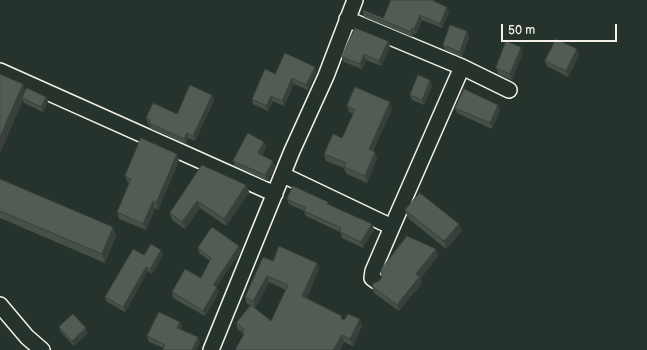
<!DOCTYPE html>
<style>
body{margin:0}
#map{position:relative;width:647px;height:350px;overflow:hidden;background:#26332d;font-family:"Balsamiq Sans",sans-serif}
canvas{display:block}
.scale{position:absolute;left:501px;top:24px;width:116px;height:18px;box-sizing:border-box;border:2px solid #f4f1e8;border-top:0;padding-left:5px;font-size:12px;line-height:14px;white-space:nowrap;color:#f4f1e8;-webkit-text-stroke:3px #26332d;paint-order:stroke}
</style>
<div id="map">
<canvas width="647" height="350"></canvas>
<div class="scale">50 m</div>
</div>
<script>
const ctx = document.querySelector('canvas').getContext('2d');
ctx.lineJoin = 'round';
function trace(path, color, width, dash) {
  ctx.strokeStyle = color;
  ctx.lineWidth = width;
  ctx.lineCap = dash ? 'butt' : 'round';
  ctx.setLineDash(dash || []);
  ctx.stroke(path);
}
function fillPath(path, color) {
  ctx.fillStyle = color;
  ctx.fill(path, 'evenodd');
}
const minor = new Path2D(`
 M 462,67 L 509,90
 M 0,71 L 275,194
 M 283,175 L 392,227 L 462,67 L 347,19
 M 376,281 L 372,278 L 373,271 L 392,227
 M 0,305 L 27,337 L 42,350
 M 211,350 L 292,151 L 326,76 L 355,0`);
const wall = new Path2D(`
 M 391,0 L 435,0 L 434,2 L 449,12 L 442,28 L 422,20 L 416,34 L 414,33 L 412,37 L 364,17 L 363,12 L 383,18 Z
 M 467,31 L 469,37 L 462,57 L 445,50 L 443,45 Z
 M 388,41 L 390,47 L 381,66 L 366,60 L 362,69 L 344,62 L 342,57 Z
 M 523,52 L 512,80 L 498,74 L 496,68 Z
 M 579,55 L 568,77 L 547,66 L 545,61 Z
 M 316,72 L 308,90 L 294,84 L 284,106 L 273,101 L 268,111 L 253,104 L 252,99 L 275,74 Z
 M 430,80 L 432,86 L 424,105 L 412,100 L 410,95 Z
 M 23,84 L 25,91 L 46,97 L 48,102 L 43,112 L 24,103 L 23,100 L 0,153 Z
 M 212,95 L 214,100 L 195,141 L 188,138 L 186,144 L 151,129 L 149,124 L 148,124 L 146,118 L 177,114 Z
 M 347,106 L 392,109 L 373,151 L 377,158 L 367,183 L 347,174 L 344,168 L 326,161 L 324,154 L 342,138 L 353,114 L 349,112 Z
 M 455,108 L 500,110 L 492,129 L 457,113 Z
 M 264,142 L 266,147 L 262,155 L 275,167 L 267,181 L 235,166 L 233,161 Z
 M 177,154 L 179,161 L 158,210 L 155,208 L 146,230 L 119,219 L 117,212 L 129,183 L 128,183 L 125,176 Z
 M 202,165 L 246,185 L 249,192 L 226,226 L 200,208 L 185,229 L 172,220 L 170,213 Z
 M 0,179 L 113,227 L 116,236 L 105,263 L 0,218 Z
 M 287,199 L 329,204 L 374,229 L 363,248 L 342,238 L 340,232 L 306,216 L 304,211 L 289,204 Z
 M 405,210 L 462,231 L 446,249 L 408,218 Z
 M 198,248 L 241,251 L 216,287 L 219,292 L 205,316 L 173,298 L 172,292 L 201,278 L 210,261 L 199,253 Z
 M 436,249 L 438,256 L 421,278 L 422,283 L 399,311 L 374,293 L 372,286 L 377,282 Z
 M 161,250 L 163,255 L 152,274 L 148,271 L 125,312 L 107,302 L 105,297 L 144,255 Z
 M 273,261 L 317,263 L 319,269 L 307,298 L 343,319 L 362,326 L 353,346 L 344,342 L 340,350 L 235,350 L 243,336 L 242,332 L 238,330 L 236,323 L 250,305 L 247,304 L 245,297 ZM 269,282 L 286,290 L 271,321 L 253,307 L 255,308 Z
 M 180,322 L 182,327 L 181,329 L 200,343 L 164,348 L 149,342 L 147,336 Z
 M 59,327 L 88,333 L 74,346 L 61,332 Z`);
const shadedWall = new Path2D(`
 M 447,7 L 449,12 L 442,28 L 440,24 Z
 M 420,15 L 422,20 L 416,34 L 414,29 Z
 M 412,28 L 414,33 L 412,37 L 411,32 Z
 M 467,31 L 469,37 L 462,57 L 460,52 Z
 M 388,41 L 390,47 L 381,66 L 379,61 Z
 M 521,47 L 523,52 L 512,80 L 510,74 Z
 M 577,49 L 579,55 L 568,77 L 566,71 Z
 M 364,54 L 366,60 L 362,69 L 360,64 Z
 M 315,67 L 316,72 L 308,90 L 306,85 Z
 M 292,78 L 294,84 L 284,106 L 282,101 Z
 M 430,80 L 432,86 L 424,105 L 422,100 Z
 M 23,84 L 26,92 L 22,98 L 23,100 L 0,153 L 0,137 Z
 M 212,95 L 214,100 L 195,141 L 193,136 Z
 M 271,96 L 273,101 L 268,111 L 266,106 Z
 M 46,97 L 48,102 L 43,112 L 41,107 Z
 M 390,102 L 392,109 L 371,156 L 369,149 Z
 M 498,105 L 500,110 L 492,129 L 490,123 Z
 M 187,133 L 188,138 L 186,144 L 184,139 Z
 M 264,142 L 266,147 L 260,159 L 258,153 Z
 M 375,152 L 377,158 L 367,183 L 365,176 Z
 M 177,154 L 179,161 L 158,210 L 156,203 Z
 M 273,161 L 275,167 L 267,181 L 265,175 Z
 M 246,185 L 249,192 L 226,226 L 224,219 Z
 M 153,201 L 155,208 L 146,230 L 143,224 Z
 M 197,201 L 200,208 L 185,229 L 182,222 Z
 M 372,224 L 374,229 L 363,248 L 361,242 Z
 M 459,224 L 462,231 L 446,249 L 444,241 Z
 M 113,227 L 116,236 L 105,263 L 102,254 Z
 M 239,246 L 241,251 L 214,290 L 213,285 Z
 M 436,249 L 438,256 L 421,278 L 422,283 L 399,311 L 397,305 L 416,274 Z
 M 161,250 L 163,255 L 152,274 L 150,269 Z
 M 317,263 L 319,269 L 305,302 L 302,296 Z
 M 146,267 L 148,271 L 125,312 L 123,307 Z
 M 267,276 L 269,282 L 255,308 L 253,301 Z
 M 217,287 L 219,292 L 205,316 L 203,311 Z
 M 360,319 L 362,326 L 353,346 L 350,339 Z
 M 180,322 L 182,327 L 179,333 L 177,328 Z
 M 86,328 L 88,333 L 74,346 L 72,341 Z
 M 342,335 L 344,342 L 340,350 L 333,350 Z
 M 198,337 L 200,343 L 196,350 L 192,350 Z`);
const building = new Path2D(`
 M 391,0 L 431,0 L 447,7 L 440,24 L 420,15 L 414,29 L 412,28 L 411,32 L 363,12 L 363,10 L 383,18 Z
 M 450,25 L 467,31 L 460,52 L 443,45 Z
 M 355,28 L 388,41 L 379,61 L 364,54 L 360,64 L 342,57 Z
 M 556,39 L 577,49 L 566,71 L 545,61 Z
 M 506,41 L 521,47 L 510,74 L 496,68 Z
 M 285,53 L 315,67 L 306,85 L 292,78 L 282,101 L 271,96 L 266,106 L 252,99 L 265,69 L 275,74 Z
 M 0,74 L 23,84 L 0,137 Z
 M 418,75 L 430,80 L 422,100 L 410,95 Z
 M 190,85 L 212,95 L 193,136 L 187,133 L 184,139 L 149,123 L 150,120 L 146,118 L 153,103 L 177,114 Z
 M 355,87 L 390,102 L 369,149 L 375,152 L 365,176 L 344,167 L 346,163 L 324,154 L 333,134 L 342,138 L 355,110 L 347,106 Z
 M 27,88 L 46,97 L 41,107 L 22,98 Z
 M 464,89 L 498,105 L 490,123 L 455,108 Z
 M 248,133 L 264,142 L 258,153 L 273,161 L 265,175 L 233,161 Z
 M 141,138 L 177,154 L 156,203 L 153,201 L 143,224 L 117,212 L 131,179 L 125,176 Z
 M 202,165 L 246,185 L 224,219 L 197,201 L 182,222 L 170,213 Z
 M 0,179 L 113,227 L 102,254 L 0,211 Z
 M 293,186 L 328,202 L 327,204 L 372,224 L 361,242 L 340,232 L 341,228 L 304,211 L 306,208 L 287,199 Z
 M 420,193 L 459,224 L 444,241 L 405,210 Z
 M 212,227 L 239,246 L 213,285 L 217,287 L 203,311 L 172,292 L 185,269 L 201,278 L 211,258 L 198,248 Z
 M 407,236 L 436,249 L 416,274 L 420,276 L 397,305 L 372,286 L 374,283 L 377,282 L 381,279 L 382,275 L 381,270 Z
 M 151,244 L 161,250 L 150,269 L 146,267 L 123,307 L 105,297 L 133,249 L 144,255 Z
 M 279,246 L 317,263 L 302,296 L 342,316 L 341,318 L 344,320 L 348,314 L 360,319 L 350,339 L 342,335 L 333,350 L 235,350 L 244,334 L 242,333 L 244,329 L 236,323 L 251,305 L 271,321 L 288,285 L 267,276 L 253,301 L 245,297 L 263,257 L 273,261 Z
 M 159,312 L 180,322 L 177,328 L 198,337 L 192,350 L 163,350 L 165,345 L 147,336 Z
 M 73,314 L 86,328 L 72,341 L 59,327 Z`);
trace(minor, '#f4f1e8', 18);
trace(minor, '#26332d', 15);
fillPath(wall, '#474f49');
fillPath(shadedWall, '#39403c');
fillPath(building, '#525c55');
trace(building, '#39403c', 1);
</script>
